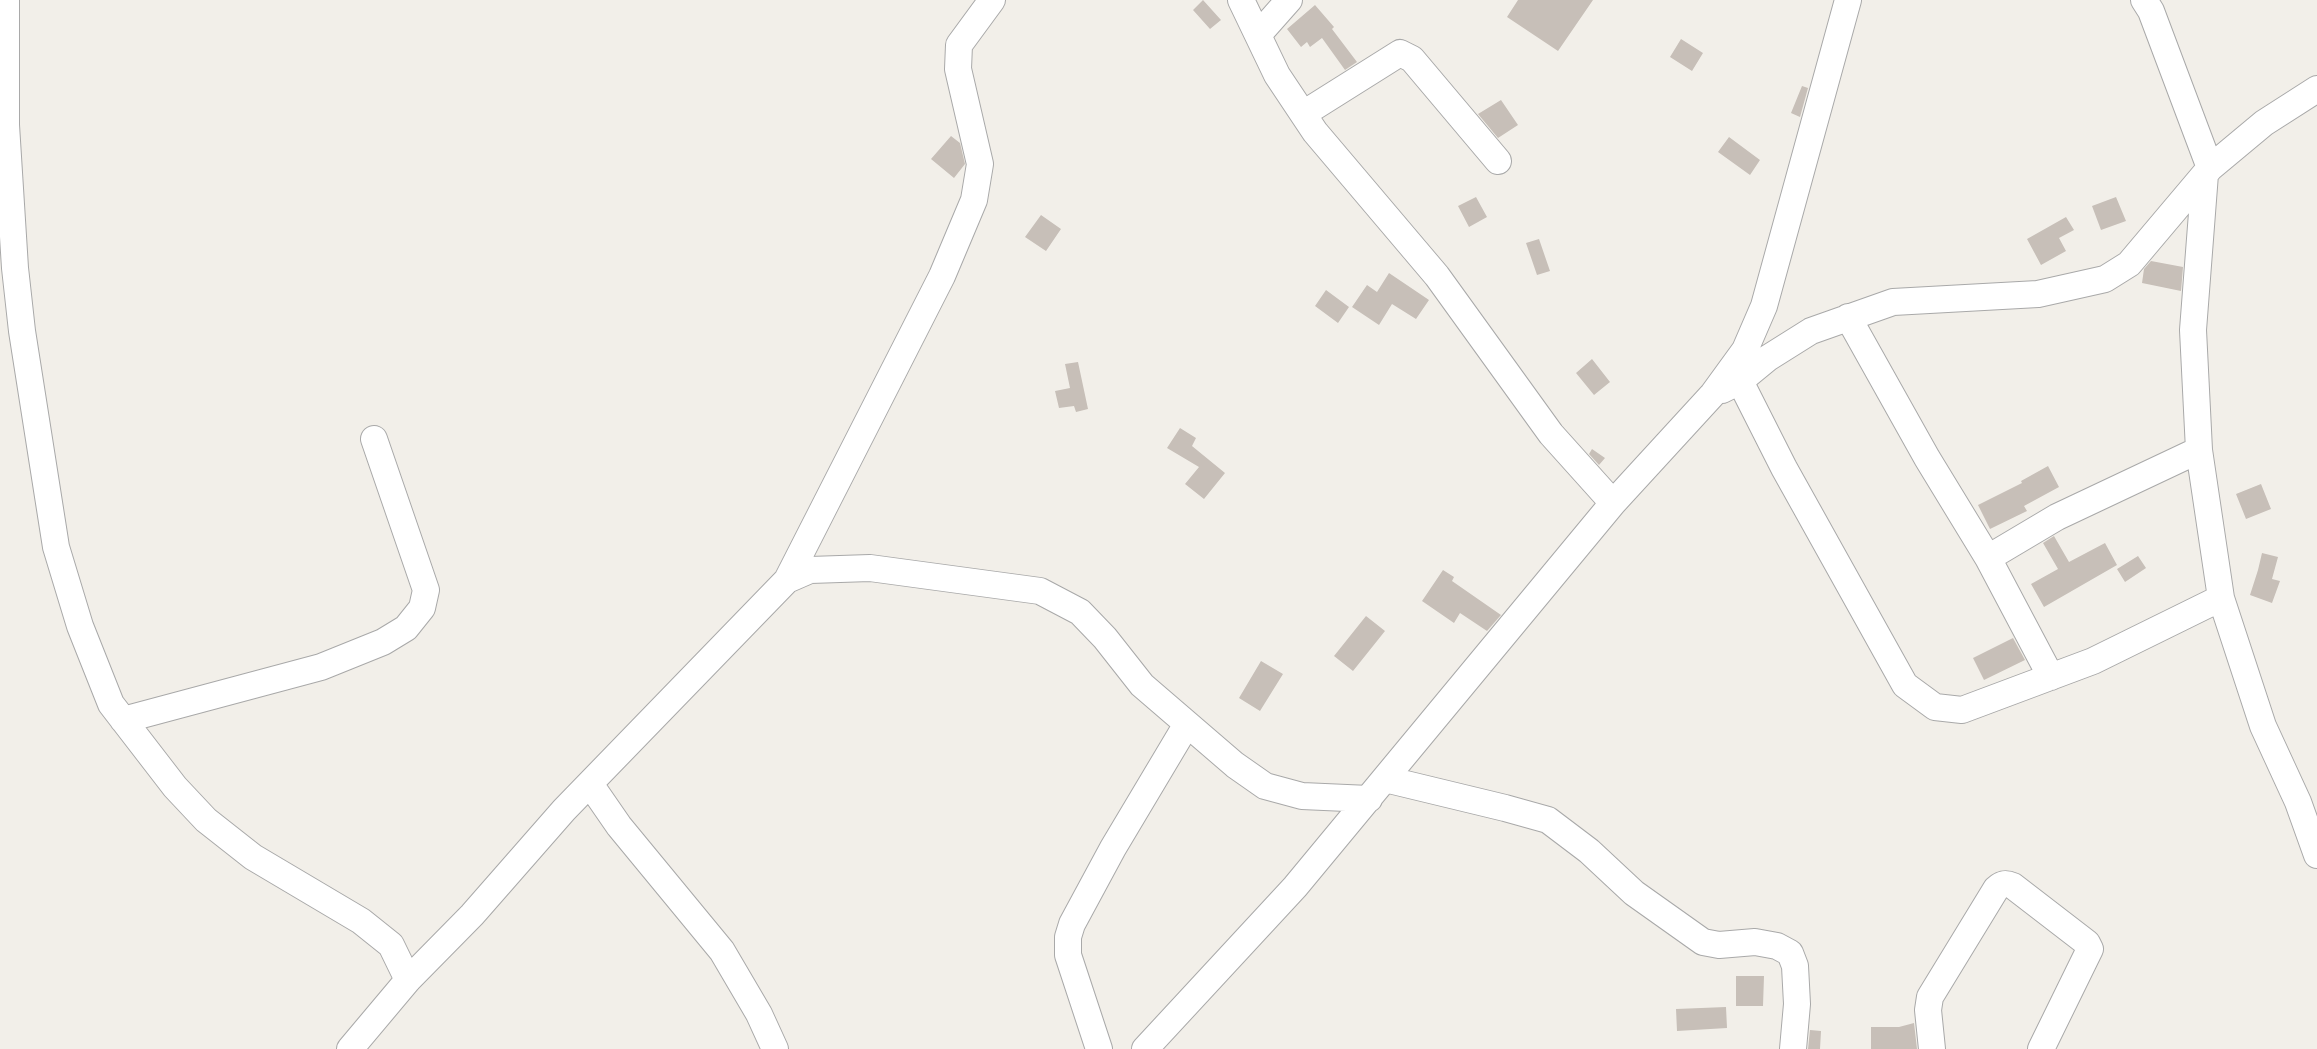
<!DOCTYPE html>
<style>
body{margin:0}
canvas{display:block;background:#f2efe9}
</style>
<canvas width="2317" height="1049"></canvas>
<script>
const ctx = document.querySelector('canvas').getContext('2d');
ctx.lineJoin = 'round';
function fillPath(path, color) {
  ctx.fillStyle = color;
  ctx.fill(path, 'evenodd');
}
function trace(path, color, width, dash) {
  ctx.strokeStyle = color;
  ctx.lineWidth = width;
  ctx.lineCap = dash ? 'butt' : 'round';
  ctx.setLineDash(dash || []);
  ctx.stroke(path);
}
const building = new Path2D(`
 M 1203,0 L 1221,20 L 1210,29 L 1193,10 Z
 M 1518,0 L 1593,0 L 1558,51 L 1507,17 Z
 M 1315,5 L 1334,27 L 1332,29 L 1357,62 L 1345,70 L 1322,38 L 1310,47 L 1307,42 L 1301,47 L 1287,29 Z
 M 1681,39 L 1703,53 L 1692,71 L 1670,57 Z
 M 1802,86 L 1808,88 L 1800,117 L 1791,113 Z
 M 1501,100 L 1518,125 L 1498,138 L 1478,114 Z
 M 951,136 L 960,143 L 965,164 L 954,178 L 931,159 Z
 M 1729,137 L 1760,160 L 1750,175 L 1718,152 Z
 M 1476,197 L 1487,217 L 1469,227 L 1458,206 Z
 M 2116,197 L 2126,221 L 2101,230 L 2092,206 Z
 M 1041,215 L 1061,229 L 1046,251 L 1025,237 Z
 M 2066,217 L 2074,230 L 2059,238 L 2066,251 L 2041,265 L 2027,239 Z
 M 1539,239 L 1550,271 L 1537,275 L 1526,243 Z
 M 2151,261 L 2183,267 L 2181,291 L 2142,283 L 2144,269 Z
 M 1389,273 L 1429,300 L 1416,319 L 1392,304 L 1379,325 L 1352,307 L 1367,285 L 1377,292 Z
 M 1326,290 L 1349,307 L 1338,323 L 1315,306 Z
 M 1592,359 L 1610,382 L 1594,395 L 1576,373 Z
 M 1078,362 L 1088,409 L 1076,412 L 1074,406 L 1059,408 L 1055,391 L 1070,388 L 1065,364 Z
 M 1180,428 L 1196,438 L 1192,446 L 1225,473 L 1204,499 L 1185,484 L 1199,467 L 1167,448 Z
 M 1592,449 L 1605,458 L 1599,465 L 1589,454 Z
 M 2048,466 L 2059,487 L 2024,506 L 2027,511 L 1990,529 L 1978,505 L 2022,483 L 2021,481 Z
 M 2261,484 L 2271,509 L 2246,519 L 2236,494 Z
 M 2054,536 L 2069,562 L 2105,543 L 2117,565 L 2044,607 L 2031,584 L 2058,569 L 2043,543 Z
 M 2262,553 L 2278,557 L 2272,579 L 2280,581 L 2272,603 L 2250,595 L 2258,570 Z
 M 2138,556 L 2146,568 L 2125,582 L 2117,569 Z
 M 1443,570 L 1454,577 L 1452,581 L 1501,615 L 1487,631 L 1460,613 L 1454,623 L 1422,601 Z
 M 1366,616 L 1385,631 L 1353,671 L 1334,656 Z
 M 2013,638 L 2025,660 L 1984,680 L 1973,658 Z
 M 1261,661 L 1283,674 L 1260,711 L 1239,698 Z
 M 1736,976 L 1764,976 L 1763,1006 L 1736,1006 Z
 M 1726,1007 L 1727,1028 L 1677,1031 L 1676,1009 Z
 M 1914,1023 L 1917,1049 L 1871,1049 L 1871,1027 L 1899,1027 Z
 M 1810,1030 L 1821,1031 L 1820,1049 L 1808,1049 Z`);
const minor = new Path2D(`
 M 6,0 L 6,125 L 15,268 L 22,331 L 56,547 L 80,626 L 111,704 L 175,787 L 206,820 L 253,857 L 361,921 L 391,945 L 408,980
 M 1241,0 L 1277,75 L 1315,132 L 1437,276 L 1551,434 L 1613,503
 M 2144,0 L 2151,11 L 2210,168
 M 1258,35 L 1289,0
 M 1303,114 L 1400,53 L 1412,59 L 1498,161
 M 2205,174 L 2193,330 L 2199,450 L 2221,598 L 2263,726 L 2298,802 L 2317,855
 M 1848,317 L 1927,458 L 1988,558 L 2057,517 L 2199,450
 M 1740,381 L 1784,468 L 1905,685 L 1935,707 L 1962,710 L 2093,661 L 2221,598
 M 1722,390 L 1740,381 L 1768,358 L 1811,331 L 1893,302 L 2038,294 L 2105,279 L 2129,264 L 2210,168 L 2264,123 L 2317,89
 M 1988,558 L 2051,677
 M 787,580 L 810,570 L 870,568 L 1040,591 L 1080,612 L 1105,638 L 1142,685 L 1235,765 L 1265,786 L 1302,796 L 1369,799
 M 123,720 L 321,667 L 383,642 L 406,628 L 422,608 L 426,590 L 374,439
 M 1385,779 L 1505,808 L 1548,820 L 1589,851 L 1634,893 L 1703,942 L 1719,945 L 1755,942 L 1777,946 L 1790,953 L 1795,966 L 1797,1004 L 1793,1049
 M 590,784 L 619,826 L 722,951 L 759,1014 L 775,1049
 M 350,1049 L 408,980 L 472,915 L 564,810 L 787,580 L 942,276 L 974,200 L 980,164 L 958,69 L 959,45 L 992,0
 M 1099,1049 L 1068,955 L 1068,937 L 1072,924 L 1113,848 L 1187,724
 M 1145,1049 L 1295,887 L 1613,503 L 1713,394 L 1745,350 L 1764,306 L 1848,0
 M 1932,1049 L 1928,1010 L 1930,997 L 1996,889 C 2002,883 2006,883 2013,886 L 2087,943 L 2090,949 L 2041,1049`);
fillPath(building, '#c7bfb8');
trace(minor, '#a9a9a9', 28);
trace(minor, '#fff', 26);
</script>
